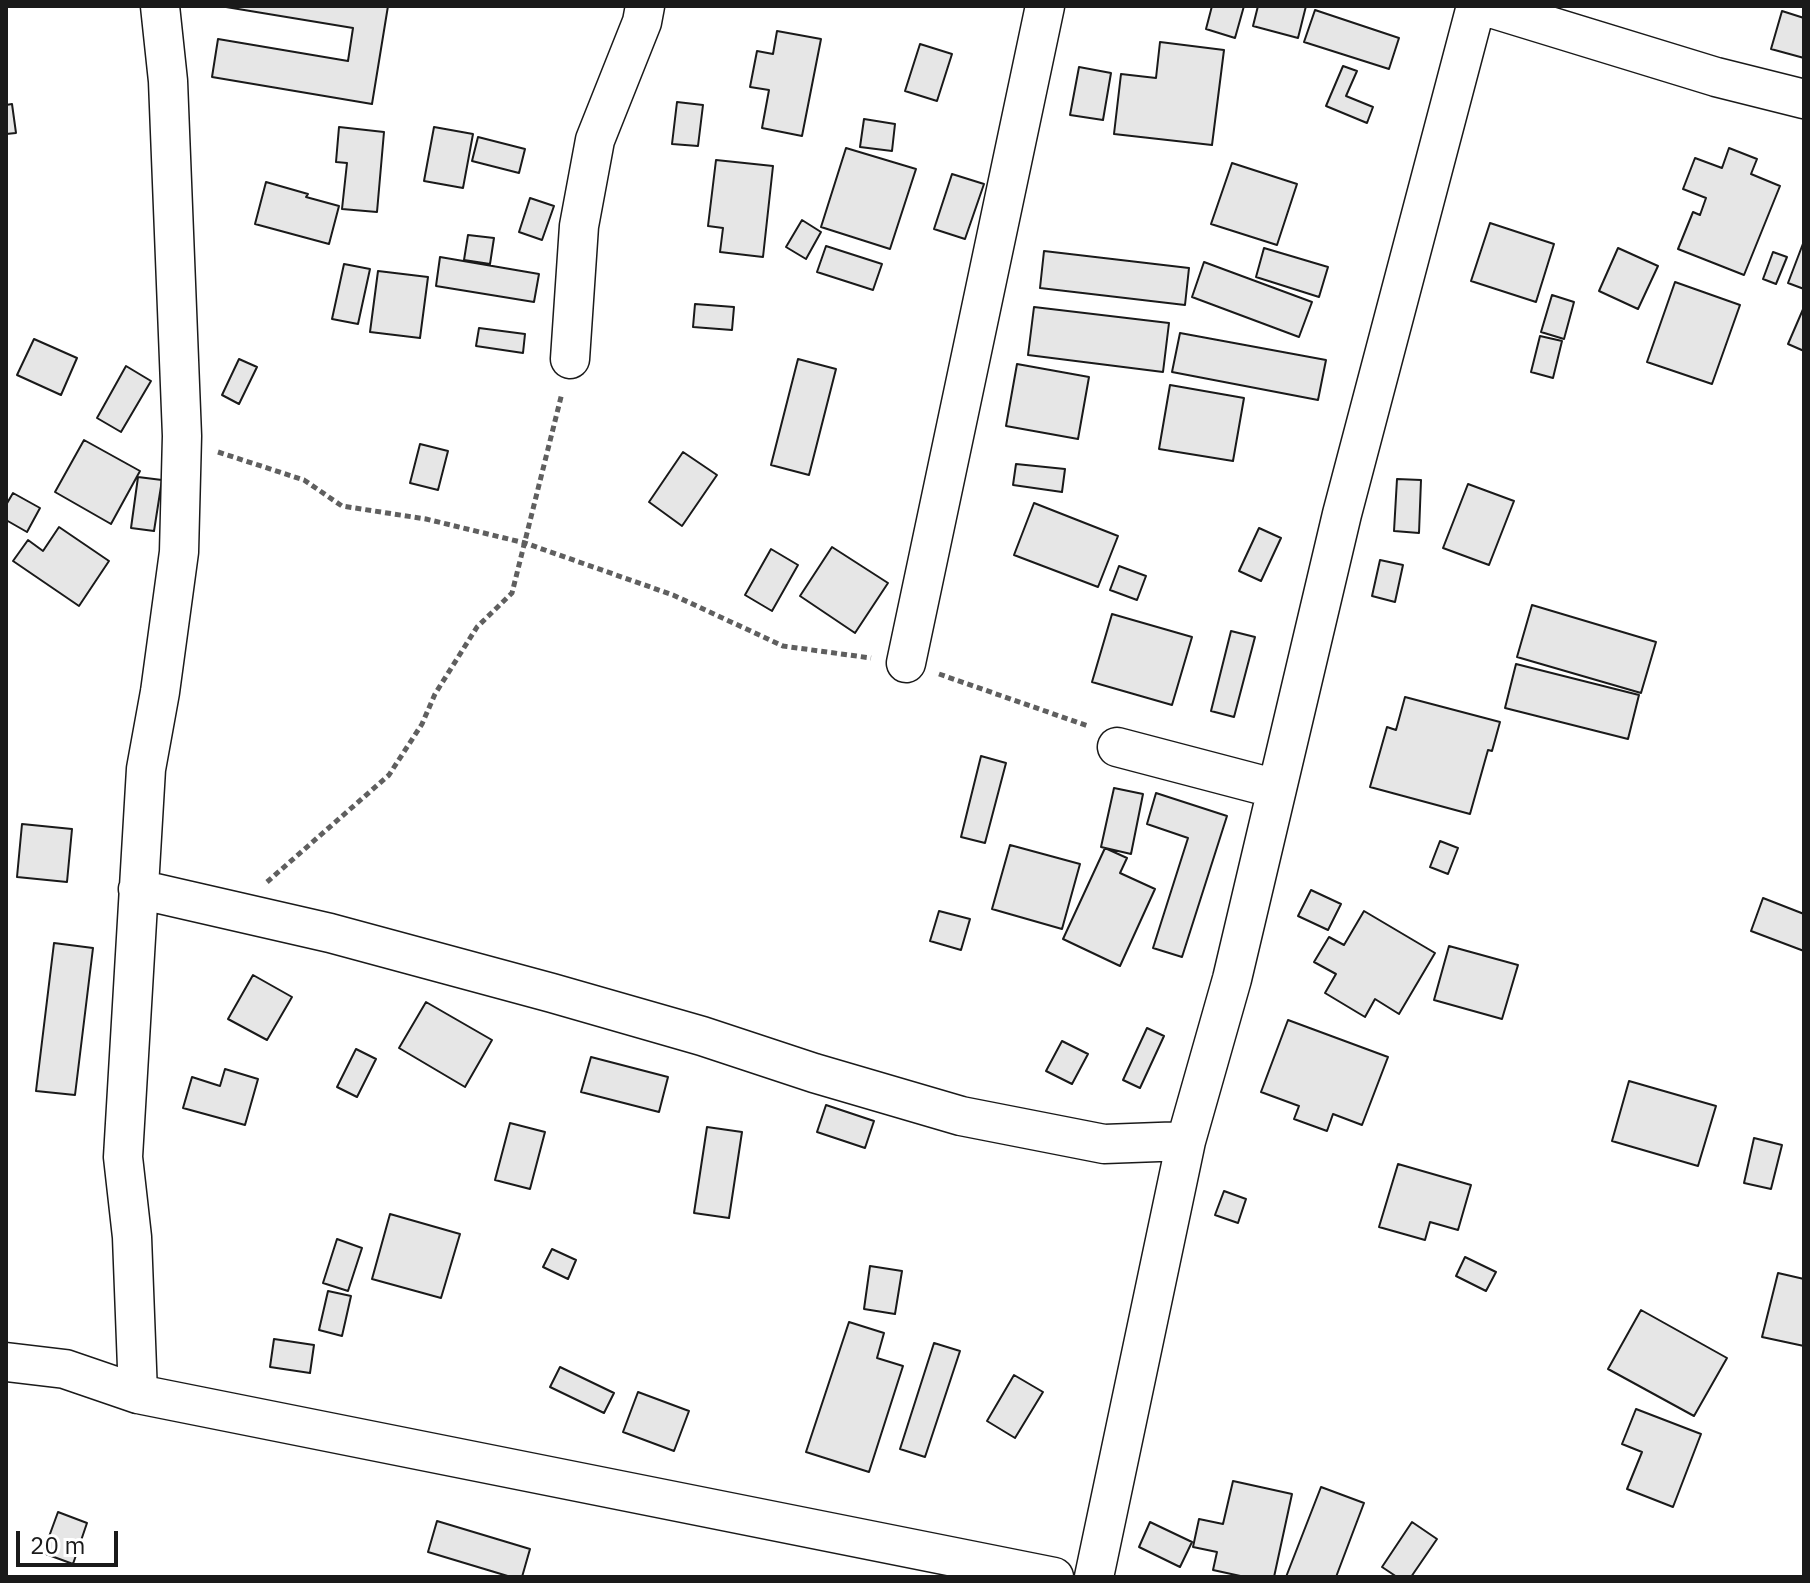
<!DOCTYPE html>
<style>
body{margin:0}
#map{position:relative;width:1810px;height:1583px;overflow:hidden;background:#fff;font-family:"IBM Plex Sans",sans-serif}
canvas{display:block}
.frame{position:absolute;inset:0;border:8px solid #1a1a1a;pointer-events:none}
.scale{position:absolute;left:16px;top:1531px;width:102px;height:36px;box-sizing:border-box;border:4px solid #1a1a1a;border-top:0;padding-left:10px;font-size:24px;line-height:28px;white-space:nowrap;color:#1a1a1a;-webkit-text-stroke:6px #fff;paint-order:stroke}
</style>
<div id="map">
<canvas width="1810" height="1583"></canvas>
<div class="frame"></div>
<div class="scale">20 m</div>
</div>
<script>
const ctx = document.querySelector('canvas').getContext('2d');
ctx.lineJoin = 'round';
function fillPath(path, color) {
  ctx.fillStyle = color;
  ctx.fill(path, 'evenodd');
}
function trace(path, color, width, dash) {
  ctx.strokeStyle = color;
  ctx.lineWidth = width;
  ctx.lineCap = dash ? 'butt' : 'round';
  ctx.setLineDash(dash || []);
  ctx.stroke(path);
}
const building = new Path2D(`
 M 220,6 L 388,6 L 372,104 L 212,77 L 218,39 L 348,61 L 353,28 Z
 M 1212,6 L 1244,6 L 1235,38 L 1206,29 Z
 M 1258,6 L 1306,6 L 1298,38 L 1253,26 Z
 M 1315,10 L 1399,38 L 1389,69 L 1304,42 Z
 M 1782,11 L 1804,18 L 1804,58 L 1771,49 Z
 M 777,31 L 821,39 L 802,136 L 762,128 L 769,90 L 750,87 L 757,51 L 773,54 Z
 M 1160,42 L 1224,50 L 1212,145 L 1114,134 L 1121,74 L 1156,78 Z
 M 920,44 L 952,54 L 937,101 L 905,91 Z
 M 1343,66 L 1357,71 L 1346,96 L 1373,107 L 1367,123 L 1326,106 Z
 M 1079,67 L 1111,73 L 1103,120 L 1070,115 Z
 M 677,102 L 703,105 L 698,146 L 672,144 Z
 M 12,104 L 16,133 L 6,134 L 6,105 Z
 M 864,119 L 895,124 L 892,151 L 860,147 Z
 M 339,127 L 384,132 L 377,212 L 342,209 L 347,163 L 336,162 Z
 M 434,127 L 473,134 L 463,188 L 424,181 Z
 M 478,137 L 525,149 L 519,173 L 472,161 Z
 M 846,148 L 916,169 L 890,249 L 821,227 Z
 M 1729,148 L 1757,159 L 1751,174 L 1780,186 L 1744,275 L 1678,249 L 1693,212 L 1700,215 L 1706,198 L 1683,189 L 1695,158 L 1722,168 Z
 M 716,160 L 773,166 L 763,257 L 720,252 L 723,228 L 708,226 Z
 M 1232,163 L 1297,184 L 1277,245 L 1211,224 Z
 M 952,174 L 984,184 L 965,239 L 934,229 Z
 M 266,182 L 308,194 L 306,197 L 339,206 L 329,244 L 255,224 Z
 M 530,198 L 554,206 L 542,240 L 519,232 Z
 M 802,220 L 821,232 L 806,259 L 786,247 Z
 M 1490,223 L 1554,244 L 1536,302 L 1471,281 Z
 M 468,235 L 494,238 L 490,264 L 464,260 Z
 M 1804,241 L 1804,289 L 1788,283 Z
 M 826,246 L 882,264 L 873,290 L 817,272 Z
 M 1264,248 L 1328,267 L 1319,297 L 1256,277 Z
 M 1618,248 L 1658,266 L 1638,309 L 1599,291 Z
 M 1044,251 L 1189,268 L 1185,305 L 1040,288 Z
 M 1773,252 L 1787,257 L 1776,284 L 1763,279 Z
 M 440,257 L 539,274 L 534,302 L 436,286 Z
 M 1204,262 L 1312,302 L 1299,337 L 1192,297 Z
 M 344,264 L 370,269 L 358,324 L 332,319 Z
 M 378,271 L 428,277 L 420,338 L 370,332 Z
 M 1675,282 L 1740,305 L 1712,384 L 1647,362 Z
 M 1552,295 L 1574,302 L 1564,339 L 1541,332 Z
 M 695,304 L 734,307 L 732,330 L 693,327 Z
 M 1034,307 L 1169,323 L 1163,372 L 1028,355 Z
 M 1804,307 L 1804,351 L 1788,344 Z
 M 479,328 L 525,334 L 523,353 L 476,346 Z
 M 1180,333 L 1326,360 L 1318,400 L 1172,372 Z
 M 1540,336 L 1562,341 L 1553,378 L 1531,372 Z
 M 34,339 L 77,358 L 61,395 L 17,375 Z
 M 239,359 L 257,367 L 239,404 L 222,395 Z
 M 798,359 L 836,369 L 809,475 L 771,465 Z
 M 1017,364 L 1089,377 L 1078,439 L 1006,426 Z
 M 126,366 L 151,381 L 121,432 L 97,418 Z
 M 1170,385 L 1244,398 L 1233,461 L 1159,449 Z
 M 84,440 L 140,471 L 111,524 L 55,492 Z
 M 420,444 L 448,451 L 438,490 L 410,483 Z
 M 683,452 L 717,475 L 682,526 L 649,502 Z
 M 1016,464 L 1065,469 L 1062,492 L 1013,485 Z
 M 138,477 L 162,480 L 154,531 L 131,528 Z
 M 1397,479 L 1421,480 L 1419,533 L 1394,531 Z
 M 1468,484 L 1514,501 L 1489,565 L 1443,548 Z
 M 13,493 L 40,508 L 27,532 L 6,520 L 6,505 Z
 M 1034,503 L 1118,536 L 1098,587 L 1014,555 Z
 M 59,527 L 109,561 L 79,606 L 13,561 L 28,540 L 43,551 Z
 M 1259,528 L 1281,538 L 1261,581 L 1239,571 Z
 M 832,547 L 888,583 L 855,633 L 800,596 Z
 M 771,549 L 798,565 L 772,611 L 745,595 Z
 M 1380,560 L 1403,565 L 1395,602 L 1372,596 Z
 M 1119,566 L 1146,576 L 1137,600 L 1110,590 Z
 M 1532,605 L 1656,642 L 1641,693 L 1517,657 Z
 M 1112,614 L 1192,637 L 1172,705 L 1092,682 Z
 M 1231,631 L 1255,637 L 1234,717 L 1211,711 Z
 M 1516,664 L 1639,695 L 1628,739 L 1505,708 Z
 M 1405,697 L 1500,722 L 1492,751 L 1488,750 L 1470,814 L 1370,787 L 1387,727 L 1396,730 Z
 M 981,756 L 1006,763 L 985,843 L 961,837 Z
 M 1114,788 L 1143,794 L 1131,854 L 1101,847 Z
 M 1156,793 L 1227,816 L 1182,957 L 1153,948 L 1188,838 L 1147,824 Z
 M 22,824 L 72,829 L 67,882 L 17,877 Z
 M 1440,841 L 1458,848 L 1448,874 L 1430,867 Z
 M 1010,845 L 1080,864 L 1062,929 L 992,909 Z
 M 1105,848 L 1127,858 L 1120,873 L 1155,889 L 1120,966 L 1063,939 Z
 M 1311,890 L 1341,904 L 1328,930 L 1298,916 Z
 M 1763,898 L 1804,914 L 1804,951 L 1751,931 Z
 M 939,911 L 970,919 L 961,950 L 930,941 Z
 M 1364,911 L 1435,953 L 1399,1014 L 1375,999 L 1365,1017 L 1325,993 L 1336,974 L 1314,962 L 1329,937 L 1344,945 Z
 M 54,943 L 93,948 L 75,1095 L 36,1091 Z
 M 1449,946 L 1518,965 L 1502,1019 L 1434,1000 Z
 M 253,975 L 292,997 L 267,1040 L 228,1019 Z
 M 426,1002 L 492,1040 L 465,1087 L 399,1048 Z
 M 1288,1020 L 1388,1057 L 1362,1125 L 1333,1114 L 1327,1131 L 1294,1119 L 1299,1106 L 1261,1092 Z
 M 1147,1028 L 1164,1036 L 1140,1088 L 1123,1080 Z
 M 1062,1041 L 1088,1054 L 1072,1084 L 1046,1071 Z
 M 356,1049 L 376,1059 L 357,1097 L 337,1087 Z
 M 591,1057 L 668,1077 L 659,1112 L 581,1092 Z
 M 225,1069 L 258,1079 L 245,1125 L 183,1108 L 192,1077 L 220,1086 Z
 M 1629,1081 L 1716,1106 L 1698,1166 L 1612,1141 Z
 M 826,1105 L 874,1121 L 865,1148 L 817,1132 Z
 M 510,1123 L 545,1132 L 530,1189 L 495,1180 Z
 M 707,1127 L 742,1132 L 729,1218 L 694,1213 Z
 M 1754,1138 L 1782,1145 L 1771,1189 L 1744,1183 Z
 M 1398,1164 L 1471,1185 L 1458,1230 L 1430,1222 L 1425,1240 L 1379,1227 Z
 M 1224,1191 L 1246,1199 L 1238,1223 L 1215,1215 Z
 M 390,1214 L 460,1234 L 441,1298 L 372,1279 Z
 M 337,1239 L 362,1248 L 348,1291 L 323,1283 Z
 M 552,1249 L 576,1260 L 568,1279 L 543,1267 Z
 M 1465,1257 L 1496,1272 L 1486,1291 L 1456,1276 Z
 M 870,1266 L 902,1271 L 895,1314 L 864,1309 Z
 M 1778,1273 L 1804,1279 L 1804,1346 L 1762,1337 Z
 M 328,1291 L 351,1296 L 342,1336 L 319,1330 Z
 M 1641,1310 L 1727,1358 L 1694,1416 L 1608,1369 Z
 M 849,1322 L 884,1333 L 877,1358 L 903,1366 L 869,1472 L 806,1452 Z
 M 274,1339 L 314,1345 L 310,1373 L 270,1367 Z
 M 934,1343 L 960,1351 L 925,1457 L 900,1449 Z
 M 560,1367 L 614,1393 L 604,1413 L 550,1387 Z
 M 1014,1375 L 1043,1392 L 1015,1438 L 987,1421 Z
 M 638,1392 L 689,1411 L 674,1451 L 623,1432 Z
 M 1636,1409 L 1701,1434 L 1673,1507 L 1627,1489 L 1642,1452 L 1622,1444 Z
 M 1233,1481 L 1292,1494 L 1274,1577 L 1245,1577 L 1213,1570 L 1217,1552 L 1193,1547 L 1199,1519 L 1223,1524 Z
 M 1321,1487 L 1364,1503 L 1336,1577 L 1286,1577 Z
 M 58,1512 L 87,1523 L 73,1564 L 43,1553 Z
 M 437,1521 L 530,1549 L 522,1577 L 511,1577 L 428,1552 Z
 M 1150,1522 L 1192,1542 L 1180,1567 L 1139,1547 Z
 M 1412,1522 L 1437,1539 L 1411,1577 L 1397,1577 L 1382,1567 Z`);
const path = new Path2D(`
 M 218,452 L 304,480 L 342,506 L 426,519 L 525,543 L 673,595 L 783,646 L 871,658
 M 939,674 L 1088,726
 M 267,882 L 389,775 L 422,724 L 435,694 L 477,627 L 512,593 L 562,393`);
const minor = new Path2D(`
 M 1484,6 L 1716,77 L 1804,99
 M 570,359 L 579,226 L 595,140 L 642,22 L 645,6
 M 906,663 L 1045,6
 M 1117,747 L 1277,789
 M 138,889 L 330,933 L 552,993 L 702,1036 L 814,1073 L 961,1116 L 1104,1144 L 1186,1141
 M 6,1362 L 65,1369 L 138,1394 L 1054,1577
 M 138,1394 L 132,1237 L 123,1157 L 146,769 L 160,692 L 179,552 L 182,436 L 168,81 L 160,6
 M 1094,1577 L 1186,1141 L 1232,979 L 1342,514 L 1476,6`);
fillPath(building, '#e6e6e6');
trace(building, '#1a1a1a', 2);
trace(minor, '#1a1a1a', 41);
trace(path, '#5f5f5f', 5, [6, 4]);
trace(minor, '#fff', 38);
</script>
